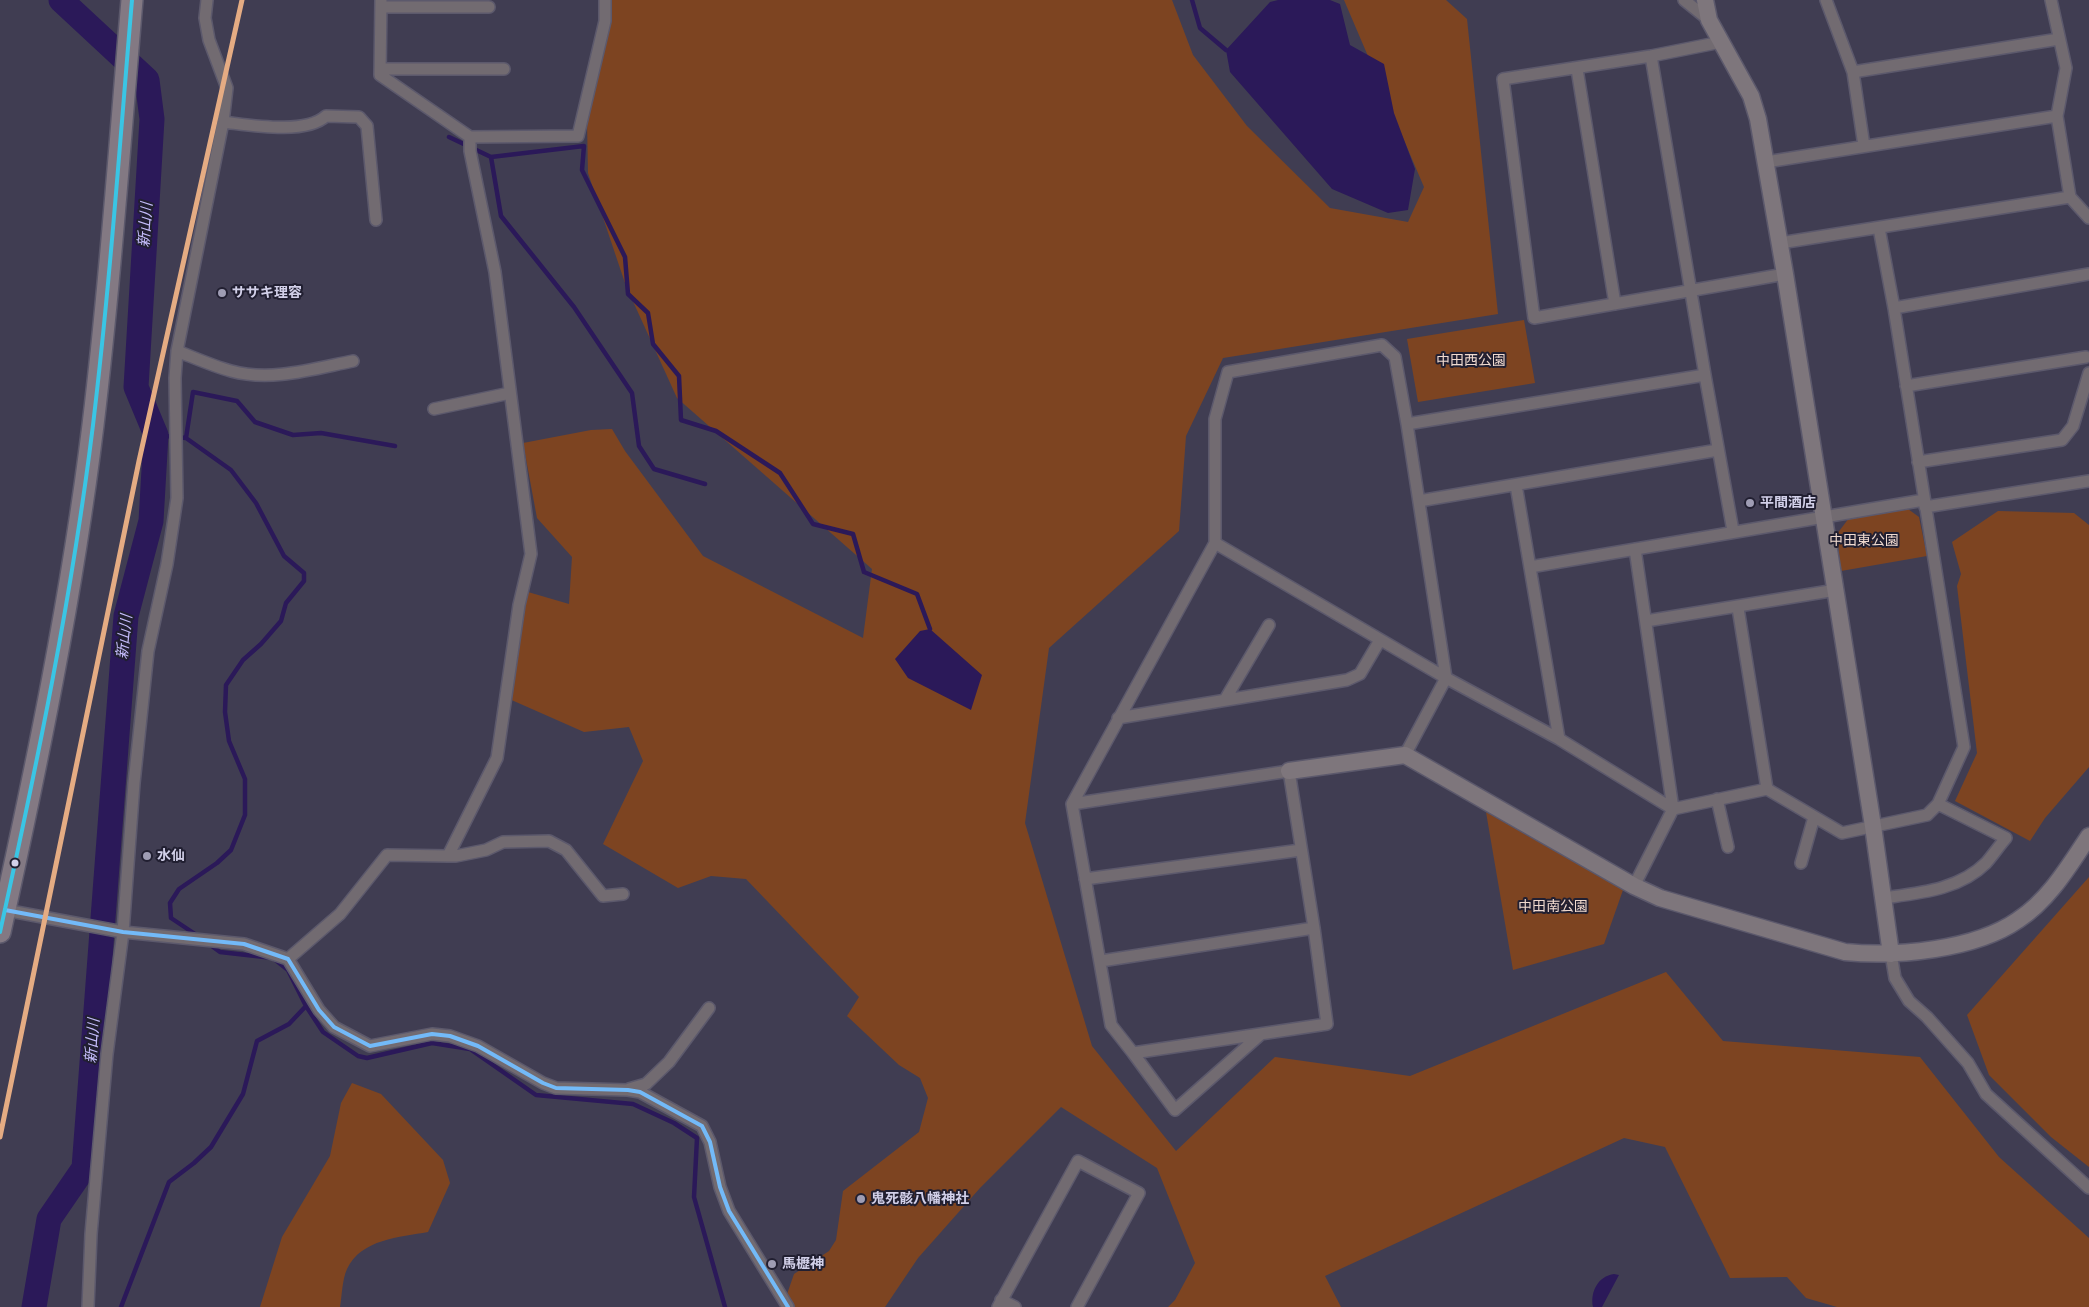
<!DOCTYPE html>
<meta charset="utf-8">
<style>
body{margin:0}
canvas{display:block;background:#403d52}
</style>
<canvas width="2089" height="1307"></canvas>
<script>
const ctx = document.querySelector('canvas').getContext('2d');
ctx.lineJoin = 'round';
function fillPath(path, color) {
  ctx.fillStyle = color;
  ctx.fill(path, 'evenodd');
}
function trace(path, color, width, dash) {
  ctx.strokeStyle = color;
  ctx.lineWidth = width;
  ctx.lineCap = dash ? 'butt' : 'round';
  ctx.setLineDash(dash || []);
  ctx.stroke(path);
}
function write(font, color, halo, rows, align = 'center') {
  ctx.font = font + ' "Fira Sans","Noto Sans JP",sans-serif';
  ctx.lineWidth = 4;
  ctx.setLineDash([]);
  ctx.textBaseline = 'middle';
  ctx.strokeStyle = halo;
  ctx.fillStyle = color;
  for (const [text, x, y, turn = 0] of rows) {
    ctx.save();
    ctx.translate(x, y);
    ctx.rotate((+turn || 0) * Math.PI / 180);
    ctx.textAlign = isNaN(turn) ? turn : align;
    if (halo) ctx.strokeText(text, 0, 0);
    ctx.fillText(text, 0, 0);
    ctx.restore();
  }
}
const green = new Path2D(`
 M 608,0 L 1172,0 L 1193,55 L 1247,126 L 1330,208 L 1408,222 L 1424,187 L 1344,0 L 1446,0 L 1467,19 L 1498,314 L 1223,358 L 1186,436 L 1179,531 L 1049,648 L 1025,823 L 1092,1046 L 1176,1151 L 1275,1057 L 1410,1076 L 1666,972 L 1723,1041 L 1920,1057 L 1999,1157 L 2089,1238 L 2089,1307 L 1837,1307 L 1806,1298 L 1787,1277 L 1730,1278 L 1665,1147 L 1624,1138 L 1325,1276 L 1341,1307 L 1168,1307 L 1175,1300 L 1195,1263 L 1157,1168 L 1061,1107 L 980,1188 L 918,1258 L 885,1307 L 791,1307 L 785,1300 L 794,1274 L 829,1251 L 836,1240 L 843,1191 L 919,1132 L 928,1098 L 920,1078 L 899,1065 L 847,1016 L 859,997 L 746,879 L 711,876 L 678,888 L 603,844 L 643,761 L 629,727 L 584,732 L 507,698 L 528,592 L 569,604 L 572,557 L 537,518 L 523,443 L 591,430 L 612,429 L 625,451 L 703,556 L 863,638 L 872,569 L 677,398 L 626,286 L 588,173 L 587,121 Z
 M 1524,320 L 1535,383 L 1418,402 L 1407,339 Z
 M 1908,509 L 1919,517 L 1927,556 L 1841,571 L 1837,534 L 1849,518 Z
 M 1998,511 L 2074,513 L 2089,525 L 2089,767 L 2045,818 L 2030,841 L 1955,801 L 1977,753 L 1957,586 L 1961,574 L 1952,542 Z
 M 1486,812 L 1623,890 L 1604,944 L 1513,970 Z
 M 2089,877 L 2089,1167 L 2051,1137 L 1989,1075 L 1967,1015 Z
 M 352,1083 L 381,1094 L 443,1160 L 450,1183 L 428,1232 C 400,1237 361,1239 347,1269 C 342,1280 342,1296 340,1307 L 260,1307 L 282,1237 L 330,1156 L 341,1103 Z`);
const water = new Path2D(`
 M 1278,0 L 1330,0 L 1340,4 L 1350,45 L 1384,64 L 1394,113 L 1415,169 L 1408,210 L 1388,213 L 1332,189 L 1230,72 L 1226,50 L 1270,2 Z
 M 930,629 L 982,675 L 971,710 L 908,678 L 895,659 L 920,631 Z
 M 1614,1274 L 1619,1275 L 1602,1307 L 1593,1307 C 1590,1292 1598,1276 1614,1274 Z`);
const stream = new Path2D(`
 M 1192,0 L 1200,28 L 1226,50
 M 449,137 L 491,157 L 501,216 L 574,307 L 632,393 L 639,446 L 654,469 L 705,484
 M 491,157 L 584,146 L 582,170 L 625,257 L 628,294 L 648,313 L 653,344 L 679,376 L 681,420 L 716,431 L 780,473 L 813,524 L 853,534 L 864,572 L 917,594 L 930,629
 M 156,435 L 186,438 L 231,470 L 256,503 L 284,556 L 304,573 L 304,581 L 286,603 L 281,621 L 261,644 L 243,660 L 226,685 L 225,712 L 229,741 L 245,779 L 245,815 L 231,850 L 217,863 L 179,889 L 170,903 L 171,918 L 198,936
 M 186,438 L 193,392 L 237,401 L 255,422 L 293,435 L 321,433 L 395,446
 M 209,944 L 220,952 L 273,958 L 288,970 L 306,1006 L 323,1032 L 358,1056 L 367,1058 L 432,1043 L 470,1049 L 536,1095 L 633,1104 L 674,1123 L 697,1138 L 694,1197 L 725,1307
 M 121,1307 L 169,1182 L 194,1163 L 211,1147 L 243,1094 L 257,1041 L 289,1024 L 306,1006`);
const river = new Path2D(`
 M 34,1307 L 49,1219 L 84,1168 L 126,616 L 151,521 L 156,435 L 136,387 L 152,119 L 147,80 L 61,0`);
const street = new Path2D(`
 M 1684,0 L 1709,20
 M 1826,0 L 1853,72 L 1864,146
 M 2051,0 L 2066,68 L 2057,116 L 2070,197 L 2089,218
 M 381,7 L 489,7
 M 1721,42 L 1651,56 L 1503,79 L 1534,318 L 1785,274
 M 380,69 L 504,69
 M 1577,69 L 1615,304
 M 1853,72 L 2059,39
 M 223,122 C 250,125 305,135 326,116 L 359,117 L 367,126 L 376,220
 M 470,137 L 578,136 L 605,21 L 605,0
 M 1766,162 L 2057,116
 M 1780,243 L 2070,197
 M 1894,308 L 2089,274
 M 177,351 C 195,358 213,366 231,371 C 271,382 313,369 353,361
 M 1705,375 L 1733,531
 M 1906,386 L 2086,357
 M 434,409 L 510,393
 M 1918,462 L 2062,440 L 2073,426 L 2089,373
 M 1516,485 L 1559,739
 M 1419,501 L 1718,450
 M 1925,507 L 2089,481
 M 1215,543 L 1215,419 L 1228,372 L 1382,345 L 1395,357 L 1407,424
 M 1530,567 L 1924,500
 M 1738,608 L 1767,789
 M 1646,621 L 1836,590
 M 1226,698 L 1269,625
 M 1118,718 L 1347,680 L 1360,674 L 1380,640
 M 1405,755 L 1446,678 L 1407,424 L 1705,375 L 1651,56
 M 1717,799 L 1728,847
 M 1072,804 L 1289,771 L 1314,928 L 1327,1024 L 1133,1053 L 1111,1025 L 1072,804 L 1215,543 L 1446,678 L 1559,739 L 1673,809 L 1767,789 L 1842,833 L 1927,815 L 1938,804 L 1964,747 L 1894,308 L 1879,228
 M 448,856 L 456,856 L 486,850 L 503,842 L 549,841 L 566,850 L 603,896 L 623,894
 M 1801,863 L 1814,817
 M 1085,879 L 1301,850
 M 1634,886 L 1673,809 L 1635,549
 M 1883,898 C 1919,893 1959,890 1986,863 C 1993,855 1999,846 2006,838 L 1938,804
 M 5,910 L 123,932 L 244,944 L 288,959 L 319,1010 L 334,1027 L 370,1046 L 432,1034 L 450,1036 L 478,1046 L 543,1083 L 556,1088 L 628,1090 L 640,1092 L 702,1126 L 710,1142 L 720,1187 L 729,1211 L 788,1307
 M 1891,954 L 1895,978 L 1909,1001 L 1927,1017 L 1968,1063 L 1986,1094 L 2089,1188
 M 288,959 L 340,914 L 387,855 L 448,856 L 497,758 L 519,605 L 531,554 L 495,272 L 470,151 L 470,137 L 380,75 L 381,0
 M 1101,961 L 1314,928
 M 1133,1053 L 1175,1110 L 1260,1035
 M 629,1089 L 646,1084 L 669,1062 L 709,1008
 M 1001,1300 L 1015,1307
 M 88,1307 L 91,1234 L 107,1054 L 123,932 L 134,783 L 148,651 L 167,564 L 177,498 L 175,378 L 177,351 L 223,122 L 227,88 L 209,40 L 205,18 L 207,0
 M 998,1307 L 1078,1161 L 1139,1193 L 1077,1307`);
const secondary = new Path2D(`
 M 1705,0 L 1709,20 L 1751,96 L 1758,119 L 1785,274 L 1873,826 L 1891,954
 M 1289,771 L 1405,755 L 1634,886 L 1660,898 L 1845,952 C 1896,957 1975,950 2018,920 C 2049,900 2069,866 2089,836`);
const highway = new Path2D(`
 M 0,932 C 37,764 72,596 93,425 C 110,284 120,141 132,0`);
const bus1 = new Path2D(`
 M 5,910 L 123,932 L 244,944 L 288,959 L 319,1010 L 334,1027 L 370,1046 L 432,1034 L 450,1036 L 478,1046 L 543,1083 L 556,1088 L 628,1090 L 640,1092 L 702,1126 L 710,1142 L 720,1187 L 729,1211 L 788,1307`);
const bus2 = new Path2D(`
 M 0,932 C 37,764 72,596 93,425 C 110,284 120,141 132,0`);
const rail1 = new Path2D(`
 M 0,1137 L 139,461 L 242,0`);
const markers = [
 [222,293,5,"#9f9db4"],
 [1750,503,5,"#9f9db4"],
 [147,856,5,"#9f9db4"],
 [15,863,4.5,"#d2d0e9"],
 [861,1199,5,"#9f9db4"],
 [772,1264,5,"#9f9db4"]
];
const poiNames = [
 ["ササキ理容",232,293],
 ["平間酒店",1760,503],
 ["水仙",157,856],
 ["鬼死骸八幡神社",871,1199],
 ["馬櫪神",782,1264]
];
const parkNames = [
 ["中田西公園",1471,361],
 ["中田東公園",1864,541],
 ["中田南公園",1553,907]
];
const waterNames = [
 ["新山川",146,225,-86],
 ["新山川",125,637,-84],
 ["新山川",93,1041,-86]
];
fillPath(green, '#7d4421');
fillPath(water, '#2b1959');
trace(stream, '#2b1959', 4.5);
trace(river, '#2b1959', 25);
trace(street, '#5c596c', 14);
trace(secondary, '#5c596c', 19);
trace(highway, '#5c596c', 24);
trace(street, '#726b71', 11);
trace(secondary, '#7e767c', 16);
trace(highway, '#837983', 21);
trace(bus1, '#73baf8', 4);
trace(bus2, '#3ac5e4', 4);
trace(rail1, '#e5ac83', 5);
for (const [x, y, r, color] of markers) {
  const dot = new Path2D();
  dot.arc(x, y, r, 0, 2 * Math.PI);
  ctx.fillStyle = color;
  ctx.fill(dot);
  trace(dot, '#211f31', 2);
}
write('bold 14px', '#d2d0e9', '#211f31', poiNames, 'left');
write('14px', '#f0dacf', '#211f31', parkNames);
write('italic 15px', '#c5bdfc', '#211f31', waterNames);
</script>
